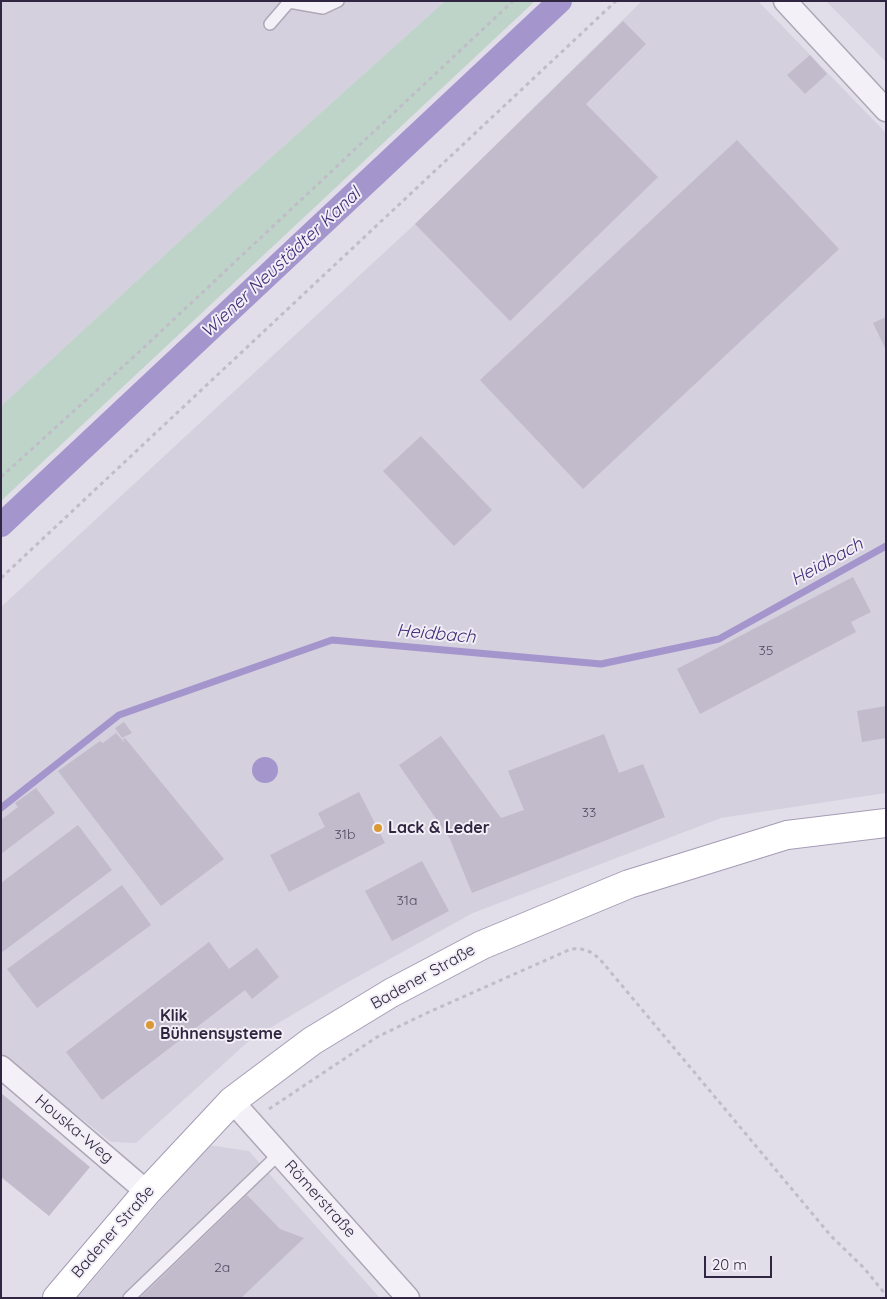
<!DOCTYPE html>
<meta charset="utf-8">
<style>
body{margin:0}
#map{position:relative;width:887px;height:1299px;overflow:hidden;background:#e2dee9;font-family:Quicksand,sans-serif}
canvas{display:block}
.frame{position:absolute;inset:0;border:2px solid #302641;pointer-events:none}
.scale{position:absolute;left:704px;top:1256px;width:68px;height:22px;box-sizing:border-box;border:2px solid #302641;border-top:0;padding-left:6px;font-size:15px;line-height:18px;white-space:nowrap;color:#302641;-webkit-text-stroke:4px #f1eef6;paint-order:stroke}
</style>
<div id="map">
<canvas width="887" height="1299"></canvas>
<div class="frame"></div>
<div class="scale">20 m</div>
</div>
<script>
const ctx = document.querySelector('canvas').getContext('2d');
ctx.lineJoin = 'round';
function fillPath(path, color) {
  ctx.fillStyle = color;
  ctx.fill(path, 'evenodd');
}
function trace(path, color, width, dash) {
  ctx.strokeStyle = color;
  ctx.lineWidth = width;
  ctx.lineCap = dash ? 'butt' : 'round';
  ctx.setLineDash(dash || []);
  ctx.stroke(path);
}
function write(font, color, halo, rows, align = 'center') {
  ctx.font = font + ' Quicksand,sans-serif';
  ctx.lineWidth = 4;
  ctx.setLineDash([]);
  ctx.textBaseline = 'middle';
  ctx.strokeStyle = halo;
  ctx.fillStyle = color;
  for (const [text, x, y, turn = 0] of rows) {
    ctx.save();
    ctx.translate(x, y);
    ctx.rotate((+turn || 0) * Math.PI / 180);
    ctx.textAlign = isNaN(turn) ? turn : align;
    if (halo) ctx.strokeText(text, 0, 0);
    ctx.fillText(text, 0, 0);
    ctx.restore();
  }
}
const built = new Path2D(`
 M 1,1 L 445,1 L 247,179 L 1,406 Z
 M 642,1 L 758,1 L 886,133 L 886,793 L 721,818 L 473,913 L 339,987 L 250,1040 L 136,1143 L 111,1142 L 1,1055 L 1,607 L 415,224 Z
 M 826,1 L 886,1 L 886,62 Z
 M 208,1145 L 249,1151 L 380,1298 L 77,1298 Z`);
const green = new Path2D(`
 M 445,1 L 535,1 L 1,501 L 1,406 L 247,179 Z`);
const water = new Path2D(`
 M252 770a13 13 0 1 1 26 0a13 13 0 1 1-26 0Z`);
const stream = new Path2D(`
 M 1,808 L 119,715 L 332,640 L 601,664 L 719,639 L 886,546`);
const canal = new Path2D(`
 M 1,525 L 560,1`);
const building = new Path2D(`
 M 623,21 L 646,44 L 586,104 L 658,177 L 510,321 L 415,224 Z
 M 810,55 L 827,74 L 805,94 L 787,75 Z
 M 737,140 L 839,249 L 583,489 L 480,380 Z
 M 886,317 L 886,350 L 873,323 Z
 M 421,436 L 492,510 L 454,546 L 383,471 Z
 M 853,577 L 871,612 L 851,622 L 856,632 L 700,714 L 677,669 Z
 M 886,706 L 886,738 L 862,742 L 857,711 Z
 M 124,722 L 132,733 L 122,738 L 115,728 Z
 M 116,733 L 125,743 L 123,739 L 125,738 L 224,859 L 161,906 L 58,771 L 100,741 L 103,743 Z
 M 604,734 L 619,773 L 643,764 L 665,817 L 472,893 L 450,839 L 399,765 L 441,736 L 501,818 L 524,810 L 508,771 Z
 M 36,788 L 55,813 L 1,854 L 1,820 L 18,807 L 15,803 Z
 M 359,792 L 385,843 L 289,892 L 270,855 L 325,827 L 318,813 Z
 M 78,825 L 112,870 L 1,953 L 1,883 Z
 M 422,861 L 449,911 L 392,941 L 365,891 Z
 M 122,885 L 151,925 L 37,1008 L 7,969 Z
 M 209,942 L 229,969 L 257,948 L 279,977 L 252,999 L 245,990 L 102,1100 L 66,1052 Z
 M 1,1093 L 90,1167 L 49,1216 L 1,1177 Z
 M 247,1195 L 280,1229 L 304,1238 L 241,1298 L 140,1298 Z`);
const path = new Path2D(`
 M 1,477 L 139,352 L 513,1
 M 1,578 L 616,1
 M 269,1109 L 377,1037 L 429,1012 L 571,949 C 594,947 600,960 614,976 L 831,1236 L 864,1268 L 886,1295`);
const service = new Path2D(`
 M 270,24 L 289,2 L 323,8 L 338,1
 M 129,1298 L 279,1154`);
const minor = new Path2D(`
 M 785,1 L 886,110
 M 1,1067 L 147,1192
 M 232,1101 L 408,1298`);
const primary = new Path2D(`
 M 57,1298 L 147,1192 L 232,1101 L 312,1041 L 391,993 L 482,945 L 629,884 L 787,835 L 886,823`);
const markers = [
 [378,828,5,"#db9936"],
 [150,1025,5,"#db9936"]
];
const numberNames = [
 ["35",766,651],
 ["33",589,813],
 ["31b",345,835],
 ["31a",407,901],
 ["2a",222,1268]
];
const poiNames = [
 ["Lack & Leder",388,828],
 ["Klik",160,1016],
 ["Bühnensysteme",160,1034]
];
const streetNames = [
 ["Badener Straße",423,977,-29],
 ["Houska-Weg",74,1129,40],
 ["Römerstraße",320,1199,48],
 ["Badener Straße",113,1232,-49]
];
const waterNames = [
 ["Wiener Neustädter Kanal",281,263,-43],
 ["Heidbach",827,562,-29],
 ["Heidbach",436,634,5]
];
fillPath(built, '#d5d0de');
fillPath(green, '#bed4c9');
fillPath(water, '#a495cd');
trace(stream, '#a495cd', 7);
trace(canal, '#a495cd', 24);
fillPath(building, '#c1bbcc');
trace(service, '#ada7b7', 14);
trace(minor, '#ada7b7', 25);
trace(primary, '#a59cb6', 30);
trace(path, '#c0bcc8', 3, [4, 4]);
trace(service, '#f3f1f7', 11);
trace(minor, '#f3f1f7', 22);
trace(primary, '#fff', 28);
for (const [x, y, r, color] of markers) {
  const dot = new Path2D();
  dot.arc(x, y, r, 0, 2 * Math.PI);
  ctx.fillStyle = color;
  ctx.fill(dot);
  trace(dot, '#f1eef6', 2);
}
write('14px', '#544b64', null, numberNames);
write('bold 16px', '#302641', '#f1eef6', poiNames, 'left');
write('16px', '#302641', '#f1eef6', streetNames);
write('italic 18px', '#432c79', '#f1eef6', waterNames);
</script>
